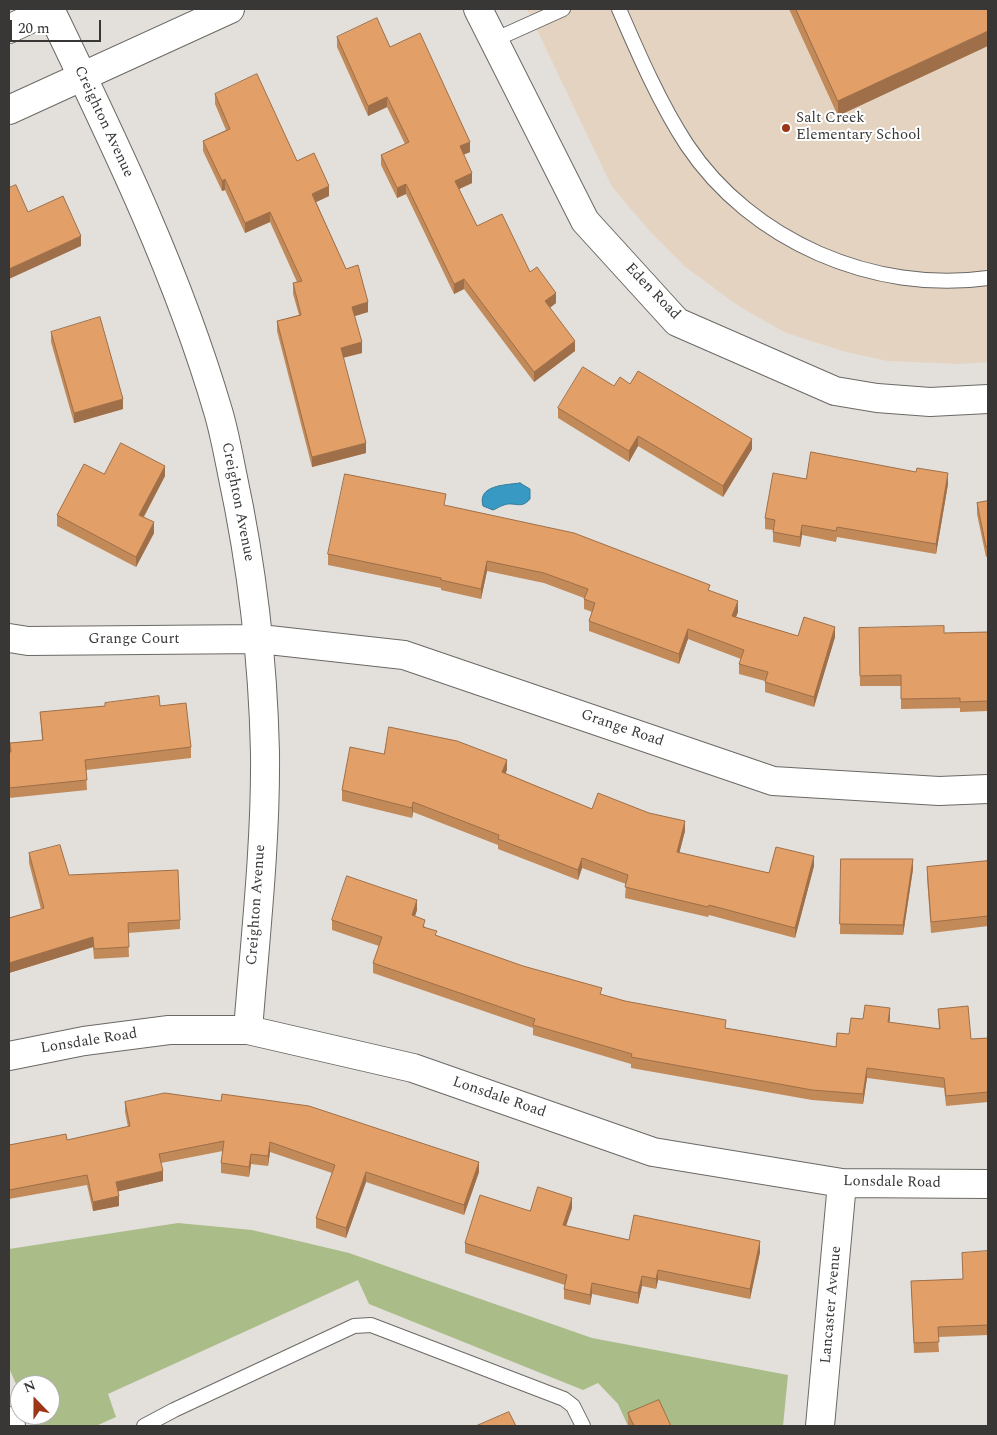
<!DOCTYPE html>
<style>
body{margin:0}
#map{position:relative;width:997px;height:1435px;overflow:hidden;background:#e3e0dc;font-family:Spectral,serif}
canvas{display:block}
.frame{position:absolute;inset:0;border:10px solid #383736;pointer-events:none}
.north{position:absolute;left:10px;top:1375px;width:50px;height:50px;box-sizing:border-box;background:#fff;border:1px solid #afafaf;border-radius:50%;rotate:338deg;font-size:14px;font-weight:700;line-height:20px;text-align:center;color:#383736}
.north::after{content:'';display:block;margin:auto;width:18px;height:22px;background:#9d3517;clip-path:polygon(50% 0,100% 100%,50% 72%,0 100%)}
.scale{position:absolute;left:10px;top:20px;width:91px;height:22px;box-sizing:border-box;border:2px solid #383736;border-top:0;padding-left:6px;font-size:15px;line-height:18px;white-space:nowrap;color:#383736;-webkit-text-stroke:4px #fff;paint-order:stroke}
</style>
<div id="map">
<canvas width="997" height="1435"></canvas>
<div class="frame"></div>
<div class="north">N</div>
<div class="scale">20 m</div>
</div>
<script>
const ctx = document.querySelector('canvas').getContext('2d');
ctx.lineJoin = 'round';
function fillPath(path, color) {
  ctx.fillStyle = color;
  ctx.fill(path, 'evenodd');
}
function trace(path, color, width, dash) {
  ctx.strokeStyle = color;
  ctx.lineWidth = width;
  ctx.lineCap = dash ? 'butt' : 'round';
  ctx.setLineDash(dash || []);
  ctx.stroke(path);
}
function write(font, color, halo, rows, align = 'center') {
  ctx.font = font + ' Spectral,serif';
  ctx.lineWidth = 4;
  ctx.setLineDash([]);
  ctx.textBaseline = 'middle';
  ctx.strokeStyle = halo;
  ctx.fillStyle = color;
  for (const [text, x, y, turn = 0] of rows) {
    ctx.save();
    ctx.translate(x, y);
    ctx.rotate((+turn || 0) * Math.PI / 180);
    ctx.textAlign = isNaN(turn) ? turn : align;
    if (halo) ctx.strokeText(text, 0, 0);
    ctx.fillText(text, 0, 0);
    ctx.restore();
  }
}
const education = new Path2D(`
 M 527,9 L 988,9 L 988,362 L 959,364 L 888,361 L 846,352 L 786,333 L 740,307 L 684,266 L 647,228 L 612,187 Z`);
const green = new Path2D(`
 M 178,1223 L 252,1230 L 349,1253 L 592,1338 L 788,1375 L 783,1426 L 628,1426 L 618,1404 L 598,1383 L 583,1390 L 369,1304 L 358,1280 L 108,1394 L 116,1417 L 96,1426 L 35,1426 L 30,1415 L 50,1415 L 50,1385 L 20,1385 L 20,1393 L 9,1368 L 9,1249 Z`);
const water = new Path2D(`
 M 520,483 L 530,489 L 530,499 C 521,510 514,501 504,505 C 500,506 496,509 493,510 L 483,506 C 477,485 505,485 520,483 Z`);
const service = new Path2D(`
 M 619,9 C 638,53 660,104 687,145 C 751,241 874,294 988,278
 M 494,40 L 563,9
 M 144,1426 L 174,1410 L 354,1326 L 371,1325 L 564,1399 L 573,1406 L 583,1426`);
const minor = new Path2D(`
 M 50,9 C 113,140 177,271 218,411 C 224,431 228,453 232,473 C 252,566 263,659 265,753 C 266,843 255,940 248,1030
 M 478,9 L 585,221 L 677,322 L 835,391 L 877,398 L 930,402 L 988,399
 M 9,638 L 28,641 L 260,639 L 404,655 L 773,781 L 939,791 L 988,789
 M 9,1056 L 84,1041 L 169,1030 L 248,1030 L 413,1068 L 653,1152 L 842,1183 L 988,1184
 M 820,1426 L 842,1183`);
const tertiary = new Path2D(`
 M 9,29 L 51,9
 M 9,110 L 230,9`);
const secondary = new Path2D(`
 M 9,1421 L 11,1426`);
const wall = new Path2D(`
 M 789,9 L 988,9 L 838,116 Z
 M 337,37 L 390,47 L 470,152 L 463,155 L 472,183 L 459,189 L 477,226 L 530,272 L 556,303 L 550,308 L 575,351 L 534,382 L 464,289 L 454,294 L 406,194 L 397,198 L 381,165 L 381,155 L 405,144 L 387,107 L 368,116 L 337,47 Z
 M 215,94 L 297,161 L 329,196 L 316,202 L 346,269 L 368,312 L 354,316 L 362,353 L 343,358 L 366,453 L 312,467 L 277,331 L 277,321 L 299,315 L 293,294 L 293,283 L 297,282 L 270,222 L 245,233 L 225,190 L 222,191 L 203,151 L 203,141 L 226,130 L 215,104 Z
 M 51,332 L 123,409 L 74,423 L 51,342 Z
 M 630,384 L 752,449 L 723,497 L 638,446 L 629,462 L 558,418 L 558,408 L 614,386 Z
 M 104,474 L 165,476 L 144,517 L 154,533 L 136,567 L 57,526 L 57,515 Z
 M 806,479 L 948,484 L 936,554 L 837,537 L 836,542 L 802,535 L 800,547 L 773,542 L 773,530 L 765,529 L 765,518 Z
 M 988,501 L 988,556 L 986,557 L 977,514 L 977,503 Z
 M 445,506 L 710,591 L 738,612 L 736,617 L 798,636 L 835,637 L 814,707 L 765,692 L 765,681 L 739,674 L 739,664 L 741,659 L 688,639 L 679,664 L 589,631 L 589,621 L 592,612 L 584,609 L 584,598 L 544,583 L 487,571 L 481,599 L 441,590 L 441,588 L 328,565 L 328,554 Z
 M 859,628 L 944,633 L 988,632 L 988,711 L 960,712 L 960,708 L 901,709 L 901,686 L 860,686 Z
 M 160,706 L 191,747 L 191,758 L 86,770 L 87,790 L 9,798 L 9,752 L 10,752 L 10,743 L 42,740 L 40,712 Z
 M 384,754 L 507,770 L 505,773 L 592,809 L 685,831 L 679,853 L 769,873 L 814,866 L 795,938 L 709,915 L 708,917 L 625,898 L 626,884 L 582,868 L 578,880 L 498,849 L 498,845 L 413,812 L 412,818 L 342,801 L 342,790 Z
 M 29,853 L 69,875 L 180,920 L 180,929 L 128,933 L 129,957 L 94,959 L 93,947 L 9,973 L 9,918 L 41,909 L 29,863 Z
 M 841,859 L 913,869 L 903,935 L 840,934 Z
 M 988,861 L 988,926 L 931,933 L 927,878 L 927,867 Z
 M 417,910 L 415,916 L 425,927 L 437,936 L 602,995 L 726,1028 L 836,1047 L 849,1034 L 863,1019 L 890,1018 L 889,1023 L 939,1029 L 938,1009 L 971,1039 L 988,1038 L 988,1102 L 946,1106 L 944,1088 L 867,1078 L 863,1104 L 812,1100 L 631,1068 L 631,1064 L 533,1035 L 533,1028 L 373,973 L 373,963 L 379,946 L 332,930 L 332,920 Z
 M 125,1102 L 479,1172 L 464,1215 L 366,1182 L 346,1238 L 316,1228 L 316,1218 L 332,1173 L 270,1152 L 268,1166 L 251,1164 L 249,1177 L 221,1173 L 221,1163 L 223,1151 L 161,1163 L 163,1181 L 118,1191 L 119,1206 L 93,1211 L 87,1185 L 9,1199 L 9,1145 L 67,1140 L 128,1127 L 125,1112 Z
 M 572,1208 L 566,1226 L 629,1240 L 760,1252 L 750,1299 L 658,1280 L 656,1289 L 642,1286 L 638,1304 L 592,1294 L 590,1305 L 564,1299 L 564,1289 L 565,1285 L 465,1253 L 465,1243 L 530,1211 Z
 M 988,1251 L 988,1335 L 938,1337 L 939,1352 L 914,1353 L 911,1281 L 962,1279 Z
 M 628,1413 L 671,1426 L 629,1426 L 628,1424 Z`);
const shadedWall = new Path2D(`
 M 988,31 L 988,46 L 838,116 L 838,101 Z
 M 387,97 L 387,107 L 368,116 L 368,106 Z
 M 470,142 L 470,152 L 460,156 L 460,146 Z
 M 472,173 L 472,183 L 455,191 L 455,181 Z
 M 225,179 L 225,190 L 222,191 L 222,181 Z
 M 406,184 L 406,194 L 397,198 L 397,188 Z
 M 329,186 L 329,196 L 312,204 L 312,194 Z
 M 270,212 L 270,222 L 245,233 L 245,223 Z
 M 81,236 L 81,246 L 9,279 L 9,269 Z
 M 464,279 L 464,289 L 454,294 L 454,284 Z
 M 556,293 L 556,303 L 545,311 L 545,301 Z
 M 368,302 L 368,312 L 352,317 L 352,307 Z
 M 575,341 L 575,351 L 534,382 L 534,372 Z
 M 362,342 L 362,353 L 341,358 L 341,348 Z
 M 123,399 L 123,409 L 74,423 L 74,413 Z
 M 638,436 L 638,446 L 629,462 L 629,451 Z
 M 752,439 L 752,449 L 723,497 L 723,486 Z
 M 366,443 L 366,453 L 312,467 L 312,457 Z
 M 165,466 L 165,476 L 139,525 L 139,515 Z
 M 948,473 L 948,484 L 936,554 L 936,544 Z
 M 154,522 L 154,533 L 136,567 L 136,557 Z
 M 802,525 L 802,535 L 800,547 L 800,537 Z
 M 487,561 L 487,571 L 481,599 L 481,589 Z
 M 738,601 L 738,612 L 732,626 L 732,616 Z
 M 835,627 L 835,637 L 814,707 L 814,697 Z
 M 688,629 L 688,639 L 679,664 L 679,654 Z
 M 507,760 L 507,770 L 502,782 L 502,772 Z
 M 413,802 L 413,812 L 412,818 L 412,808 Z
 M 685,821 L 685,831 L 677,862 L 677,852 Z
 M 814,856 L 814,866 L 795,938 L 795,928 Z
 M 582,858 L 582,868 L 578,880 L 578,870 Z
 M 913,859 L 913,869 L 903,935 L 903,925 Z
 M 417,900 L 417,910 L 412,925 L 412,915 Z
 M 93,937 L 93,947 L 9,973 L 9,963 Z
 M 890,1008 L 890,1018 L 888,1033 L 888,1022 Z
 M 867,1068 L 867,1078 L 863,1104 L 863,1094 Z
 M 270,1142 L 270,1152 L 268,1166 L 268,1156 Z
 M 251,1154 L 251,1164 L 249,1177 L 249,1167 Z
 M 479,1162 L 479,1172 L 464,1215 L 464,1205 Z
 M 163,1171 L 163,1181 L 116,1192 L 116,1182 Z
 M 366,1172 L 366,1182 L 346,1238 L 346,1228 Z
 M 119,1196 L 119,1206 L 93,1211 L 93,1202 Z
 M 572,1198 L 572,1208 L 563,1235 L 563,1225 Z
 M 760,1241 L 760,1252 L 750,1299 L 750,1289 Z
 M 658,1270 L 658,1280 L 656,1289 L 656,1279 Z
 M 642,1276 L 642,1286 L 638,1304 L 638,1293 Z
 M 592,1283 L 592,1294 L 590,1305 L 590,1295 Z`);
const building = new Path2D(`
 M 796,9 L 988,9 L 988,31 L 838,101 Z
 M 377,18 L 390,47 L 420,33 L 470,142 L 460,146 L 472,173 L 455,181 L 477,226 L 502,214 L 530,272 L 537,267 L 556,293 L 545,301 L 575,341 L 534,372 L 464,279 L 454,284 L 406,184 L 397,188 L 381,155 L 409,142 L 387,97 L 368,106 L 337,37 Z
 M 257,74 L 297,161 L 314,153 L 329,186 L 312,194 L 346,269 L 358,265 L 368,302 L 352,307 L 362,342 L 341,348 L 366,443 L 312,457 L 277,321 L 301,315 L 293,283 L 302,281 L 270,212 L 245,223 L 225,179 L 222,181 L 203,141 L 230,129 L 215,94 Z
 M 16,185 L 28,212 L 63,196 L 81,236 L 9,269 L 9,188 Z
 M 100,317 L 123,399 L 74,413 L 51,332 Z
 M 583,367 L 614,386 L 620,377 L 630,384 L 638,371 L 752,439 L 723,486 L 638,436 L 629,451 L 558,408 Z
 M 121,443 L 165,466 L 139,515 L 154,522 L 136,557 L 57,515 L 84,464 L 104,474 Z
 M 811,452 L 916,472 L 917,468 L 948,473 L 936,544 L 837,527 L 836,531 L 802,525 L 800,537 L 773,532 L 775,520 L 765,518 L 773,473 L 806,479 Z
 M 345,474 L 446,494 L 444,505 L 574,533 L 710,585 L 708,590 L 738,601 L 732,616 L 798,636 L 804,617 L 835,627 L 814,697 L 765,682 L 768,672 L 739,664 L 744,650 L 688,629 L 679,654 L 589,621 L 595,603 L 584,599 L 588,589 L 544,573 L 487,561 L 481,589 L 441,580 L 441,578 L 328,554 Z
 M 988,501 L 988,546 L 986,547 L 977,503 Z
 M 944,626 L 944,633 L 988,632 L 988,701 L 960,702 L 960,698 L 901,699 L 901,675 L 860,676 L 859,628 Z
 M 159,696 L 160,706 L 186,703 L 191,747 L 85,760 L 87,780 L 9,788 L 9,752 L 11,752 L 10,743 L 43,740 L 40,712 L 105,706 L 105,703 Z
 M 389,727 L 457,741 L 507,760 L 502,772 L 592,809 L 598,793 L 649,813 L 685,821 L 677,852 L 769,873 L 776,847 L 814,856 L 795,928 L 709,905 L 708,907 L 625,887 L 628,875 L 582,858 L 578,870 L 498,839 L 499,835 L 413,802 L 412,808 L 342,790 L 350,747 L 384,754 Z
 M 60,845 L 69,875 L 178,870 L 180,920 L 128,923 L 129,947 L 94,949 L 93,937 L 9,963 L 9,918 L 44,908 L 29,853 Z
 M 841,859 L 913,859 L 903,925 L 840,924 Z
 M 988,861 L 988,916 L 931,922 L 927,867 Z
 M 347,876 L 417,900 L 412,915 L 425,920 L 423,927 L 437,931 L 435,935 L 523,966 L 602,988 L 600,994 L 625,1001 L 726,1020 L 725,1028 L 836,1047 L 837,1033 L 849,1034 L 851,1018 L 863,1019 L 865,1005 L 890,1008 L 888,1022 L 940,1029 L 938,1009 L 968,1006 L 971,1039 L 988,1038 L 988,1092 L 946,1096 L 944,1078 L 867,1068 L 863,1094 L 812,1090 L 631,1057 L 632,1054 L 533,1025 L 535,1019 L 373,963 L 382,937 L 332,920 Z
 M 165,1093 L 221,1101 L 222,1094 L 309,1106 L 479,1162 L 464,1205 L 366,1172 L 346,1228 L 316,1218 L 335,1165 L 270,1142 L 268,1156 L 251,1154 L 249,1167 L 221,1163 L 224,1141 L 159,1154 L 163,1171 L 116,1182 L 119,1196 L 93,1202 L 87,1175 L 9,1190 L 9,1145 L 66,1134 L 67,1140 L 130,1126 L 125,1102 Z
 M 538,1187 L 572,1198 L 563,1225 L 629,1240 L 634,1215 L 760,1241 L 750,1289 L 658,1270 L 656,1279 L 642,1276 L 638,1293 L 592,1283 L 590,1295 L 564,1289 L 567,1275 L 465,1243 L 480,1195 L 530,1211 Z
 M 988,1251 L 988,1325 L 938,1327 L 939,1342 L 914,1343 L 911,1281 L 963,1279 L 962,1253 Z
 M 659,1400 L 671,1426 L 634,1426 L 628,1413 Z
 M 509,1412 L 516,1426 L 476,1426 Z`);
const markers = [
 [786,128,5,"#9d3517"]
];
const poiNames = [
 ["Salt Creek",796,119],
 ["Elementary School",796,136]
];
const streetNames = [
 ["Creighton Avenue",103,122,65],
 ["Eden Road",652,292,46],
 ["Creighton Avenue",237,502,79],
 ["Grange Court",134,640],
 ["Grange Road",622,729,19],
 ["Creighton Avenue",257,905,-86],
 ["Lonsdale Road",89,1042,-9],
 ["Lonsdale Road",499,1098,19],
 ["Lonsdale Road",892,1183,1],
 ["Lancaster Avenue",832,1305,-85]
];
fillPath(education, '#e5d3c2');
fillPath(green, '#aabc87');
fillPath(water, '#389ac2');
trace(water, '#387c98', 1);
trace(service, '#6b6965', 16);
trace(minor, '#6b6965', 30);
trace(tertiary, '#6b6965', 30);
trace(secondary, '#6b6965', 30);
trace(service, '#fff', 14);
trace(minor, '#fff', 28);
trace(tertiary, '#fff', 28);
trace(secondary, '#fff', 28);
fillPath(wall, '#c28959');
fillPath(shadedWall, '#9e6f48');
fillPath(building, '#e29f67');
trace(building, '#9e6f48', 1);
for (const [x, y, r, color] of markers) {
  const dot = new Path2D();
  dot.arc(x, y, r, 0, 2 * Math.PI);
  ctx.fillStyle = color;
  ctx.fill(dot);
  trace(dot, '#fff', 2);
}
write('15px', '#383736', '#fff', poiNames, 'left');
write('15px', '#383736', '#fff', streetNames);
</script>
